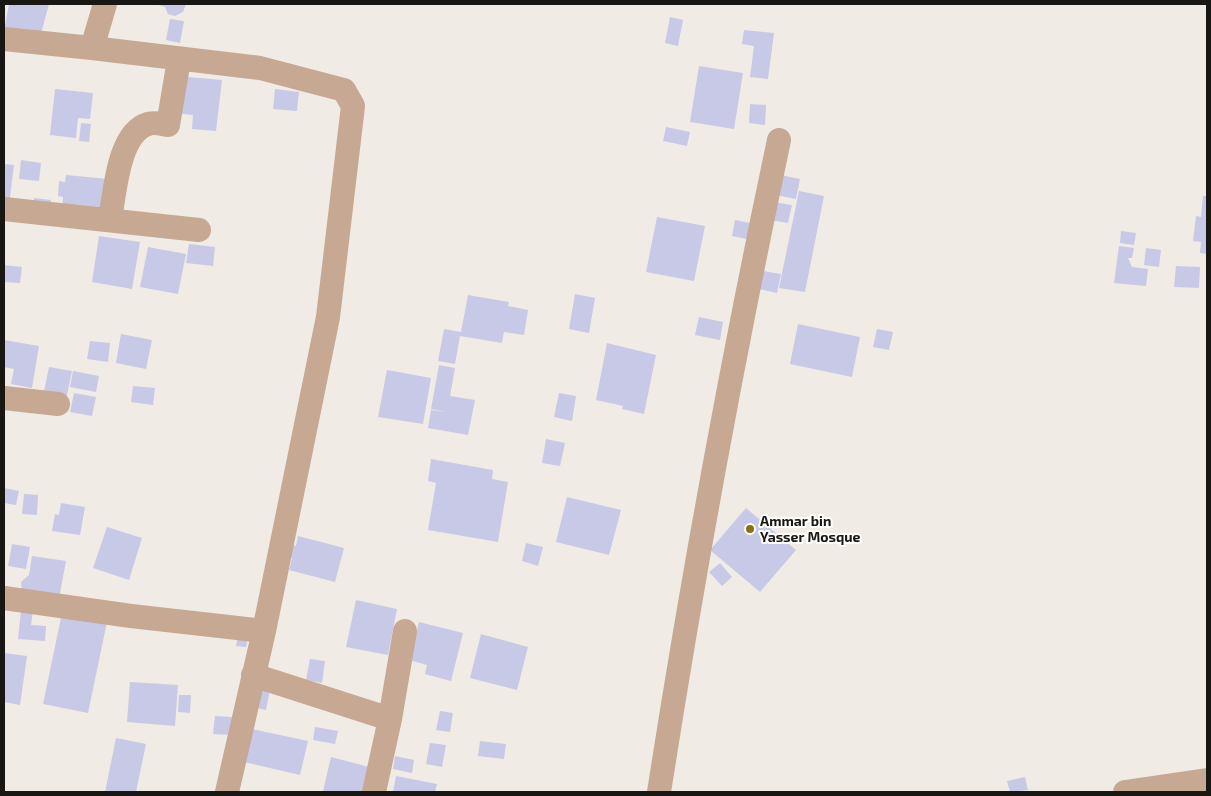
<!DOCTYPE html>
<style>
body{margin:0}
#map{position:relative;width:1211px;height:796px;overflow:hidden;background:#f0ebe4;font-family:"Exo 2",sans-serif}
canvas{display:block}
.frame{position:absolute;inset:0;border:5px solid #181714;pointer-events:none}
</style>
<div id="map">
<canvas width="1211" height="796"></canvas>
<div class="frame"></div>
</div>
<script>
const ctx = document.querySelector('canvas').getContext('2d');
ctx.lineJoin = 'round';
function fillPath(path, color) {
  ctx.fillStyle = color;
  ctx.fill(path, 'evenodd');
}
function trace(path, color, width, dash) {
  ctx.strokeStyle = color;
  ctx.lineWidth = width;
  ctx.lineCap = dash ? 'butt' : 'round';
  ctx.setLineDash(dash || []);
  ctx.stroke(path);
}
function write(font, color, halo, rows, align = 'center') {
  ctx.font = font + ' "Exo 2",sans-serif';
  ctx.lineWidth = 4;
  ctx.setLineDash([]);
  ctx.textBaseline = 'middle';
  ctx.strokeStyle = halo;
  ctx.fillStyle = color;
  for (const [text, x, y, turn = 0] of rows) {
    ctx.save();
    ctx.translate(x, y);
    ctx.rotate((+turn || 0) * Math.PI / 180);
    ctx.textAlign = isNaN(turn) ? turn : align;
    if (halo) ctx.strokeText(text, 0, 0);
    ctx.fillText(text, 0, 0);
    ctx.restore();
  }
}
const building = new Path2D(`
 M 9,4 L 49,4 L 39,41 L 4,31 Z
 M 155,4 L 186,4 L 183,12 L 175,16 L 168,14 L 165,7 Z
 M 670,17 L 683,20 L 678,46 L 665,43 Z
 M 170,19 L 184,21 L 180,43 L 166,40 Z
 M 744,30 L 774,33 L 768,79 L 750,77 L 754,46 L 742,44 Z
 M 699,66 L 743,73 L 734,129 L 690,122 Z
 M 188,77 L 222,80 L 216,131 L 192,129 L 193,115 L 174,113 L 183,79 Z
 M 55,89 L 93,93 L 90,119 L 78,118 L 76,138 L 50,135 Z
 M 275,89 L 299,92 L 297,111 L 273,109 Z
 M 750,104 L 766,105 L 765,125 L 749,123 Z
 M 81,123 L 91,124 L 89,142 L 79,141 Z
 M 666,127 L 690,132 L 687,146 L 663,141 Z
 M 21,160 L 41,163 L 39,181 L 19,179 Z
 M 4,164 L 14,165 L 9,205 L 4,205 Z
 M 66,175 L 108,179 L 104,214 L 62,210 L 63,197 L 58,196 L 59,181 L 65,182 Z
 M 781,175 L 800,179 L 796,199 L 776,195 Z
 M 799,191 L 824,196 L 805,292 L 779,288 Z
 M 1203,196 L 1207,196 L 1207,254 L 1200,253 L 1201,242 L 1193,241 L 1196,216 L 1201,217 Z
 M 34,198 L 51,200 L 50,210 L 33,208 Z
 M 773,202 L 792,205 L 788,223 L 770,220 Z
 M 657,217 L 705,226 L 694,281 L 646,272 Z
 M 735,220 L 750,223 L 747,239 L 732,236 Z
 M 1121,231 L 1136,233 L 1134,245 L 1120,243 Z
 M 99,236 L 140,242 L 132,289 L 92,282 Z
 M 189,244 L 215,247 L 213,266 L 186,263 Z
 M 1119,246 L 1134,248 L 1132,258 L 1128,258 L 1132,267 L 1148,269 L 1146,286 L 1114,283 Z
 M 148,247 L 186,254 L 178,294 L 140,287 Z
 M 1146,248 L 1161,250 L 1159,267 L 1144,265 Z
 M 4,265 L 22,267 L 20,283 L 4,282 Z
 M 1176,266 L 1200,267 L 1199,288 L 1174,287 Z
 M 763,271 L 781,274 L 777,293 L 759,289 Z
 M 575,294 L 595,298 L 589,333 L 569,329 Z
 M 468,295 L 509,302 L 508,306 L 528,310 L 524,335 L 504,332 L 502,343 L 460,336 L 455,364 L 438,361 L 444,329 L 461,332 Z
 M 699,317 L 723,322 L 720,340 L 695,335 Z
 M 798,324 L 860,337 L 852,377 L 790,364 Z
 M 877,329 L 893,332 L 889,350 L 873,347 Z
 M 121,334 L 152,340 L 146,369 L 116,363 Z
 M 4,340 L 39,346 L 32,388 L 11,384 L 14,369 L 4,367 Z
 M 90,341 L 110,343 L 108,362 L 87,359 Z
 M 607,343 L 656,355 L 644,414 L 622,409 L 623,406 L 596,400 Z
 M 439,365 L 455,368 L 450,396 L 475,400 L 468,435 L 428,428 L 431,410 L 447,412 L 431,409 Z
 M 49,367 L 72,371 L 66,400 L 43,396 Z
 M 387,370 L 431,378 L 423,424 L 378,417 Z
 M 73,371 L 99,376 L 96,392 L 70,387 Z
 M 133,386 L 155,388 L 153,405 L 131,402 Z
 M 74,393 L 96,397 L 92,416 L 70,412 Z
 M 559,393 L 576,396 L 572,421 L 554,417 Z
 M 546,439 L 565,443 L 560,466 L 542,463 Z
 M 431,459 L 493,470 L 492,479 L 508,482 L 498,542 L 428,530 L 436,483 L 428,481 Z
 M 4,488 L 19,491 L 16,505 L 4,503 Z
 M 24,494 L 38,495 L 37,515 L 22,514 Z
 M 567,497 L 621,510 L 609,555 L 556,542 Z
 M 61,503 L 85,507 L 80,535 L 52,531 L 55,514 L 59,515 Z
 M 746,508 L 796,550 L 760,592 L 710,550 Z
 M 107,527 L 142,538 L 129,580 L 93,568 Z
 M 298,536 L 344,548 L 335,582 L 289,570 L 292,558 L 287,557 L 290,544 L 296,546 Z
 M 526,543 L 543,547 L 538,566 L 522,561 Z
 M 12,544 L 30,547 L 26,569 L 8,566 Z
 M 32,556 L 66,561 L 59,599 L 22,590 L 21,582 L 29,575 Z
 M 720,563 L 732,577 L 722,586 L 709,572 Z
 M 356,600 L 397,609 L 388,655 L 346,647 Z
 M 21,610 L 33,611 L 31,625 L 46,626 L 45,641 L 18,639 Z
 M 62,613 L 107,622 L 88,713 L 43,704 Z
 M 419,622 L 463,633 L 451,681 L 425,674 L 427,665 L 409,660 Z
 M 239,631 L 249,633 L 246,647 L 236,646 Z
 M 481,634 L 528,647 L 517,690 L 470,678 Z
 M 4,653 L 27,656 L 20,705 L 4,702 Z
 M 310,659 L 325,661 L 322,683 L 306,680 Z
 M 130,682 L 178,685 L 175,726 L 127,722 Z
 M 258,687 L 270,690 L 266,710 L 253,707 Z
 M 179,695 L 191,695 L 190,713 L 178,712 Z
 M 440,711 L 453,713 L 450,732 L 436,730 Z
 M 215,716 L 232,717 L 231,735 L 213,734 Z
 M 315,727 L 338,731 L 335,744 L 313,740 Z
 M 252,729 L 308,741 L 300,775 L 244,762 Z
 M 116,738 L 146,744 L 136,792 L 105,792 Z
 M 480,741 L 506,744 L 504,759 L 478,756 Z
 M 430,743 L 446,745 L 442,767 L 426,764 Z
 M 395,756 L 414,760 L 412,773 L 393,769 Z
 M 331,757 L 369,767 L 363,792 L 323,791 Z
 M 396,776 L 437,784 L 435,792 L 393,792 Z
 M 1025,777 L 1028,790 L 1010,792 L 1007,781 Z`);
const minor = new Path2D(`
 M 4,39 L 92,48 L 105,4
 M 92,48 L 260,68 L 344,90 L 353,106 L 328,317 L 264,631 L 227,792
 M 4,209 L 199,230
 M 110,219 C 115,193 118,133 148,124 C 153,122 162,124 168,125 L 179,60
 M 4,398 L 58,404
 M 4,598 L 131,616 L 264,631
 M 253,675 L 390,719 L 374,792
 M 390,719 L 405,631
 M 659,792 C 693,574 733,357 779,140
 M 1125,792 L 1207,780`);
const markers = [
 [750,529,5,"#8d6e11"]
];
const poiNames = [
 ["Ammar bin",760,521],
 ["Yasser Mosque",760,537]
];
fillPath(building, '#c8c9e7');
trace(minor, '#c6a893', 24);
for (const [x, y, r, color] of markers) {
  const dot = new Path2D();
  dot.arc(x, y, r, 0, 2 * Math.PI);
  ctx.fillStyle = color;
  ctx.fill(dot);
  trace(dot, '#fff', 2);
}
write('bold 14px', '#181714', '#fff', poiNames, 'left');
</script>
